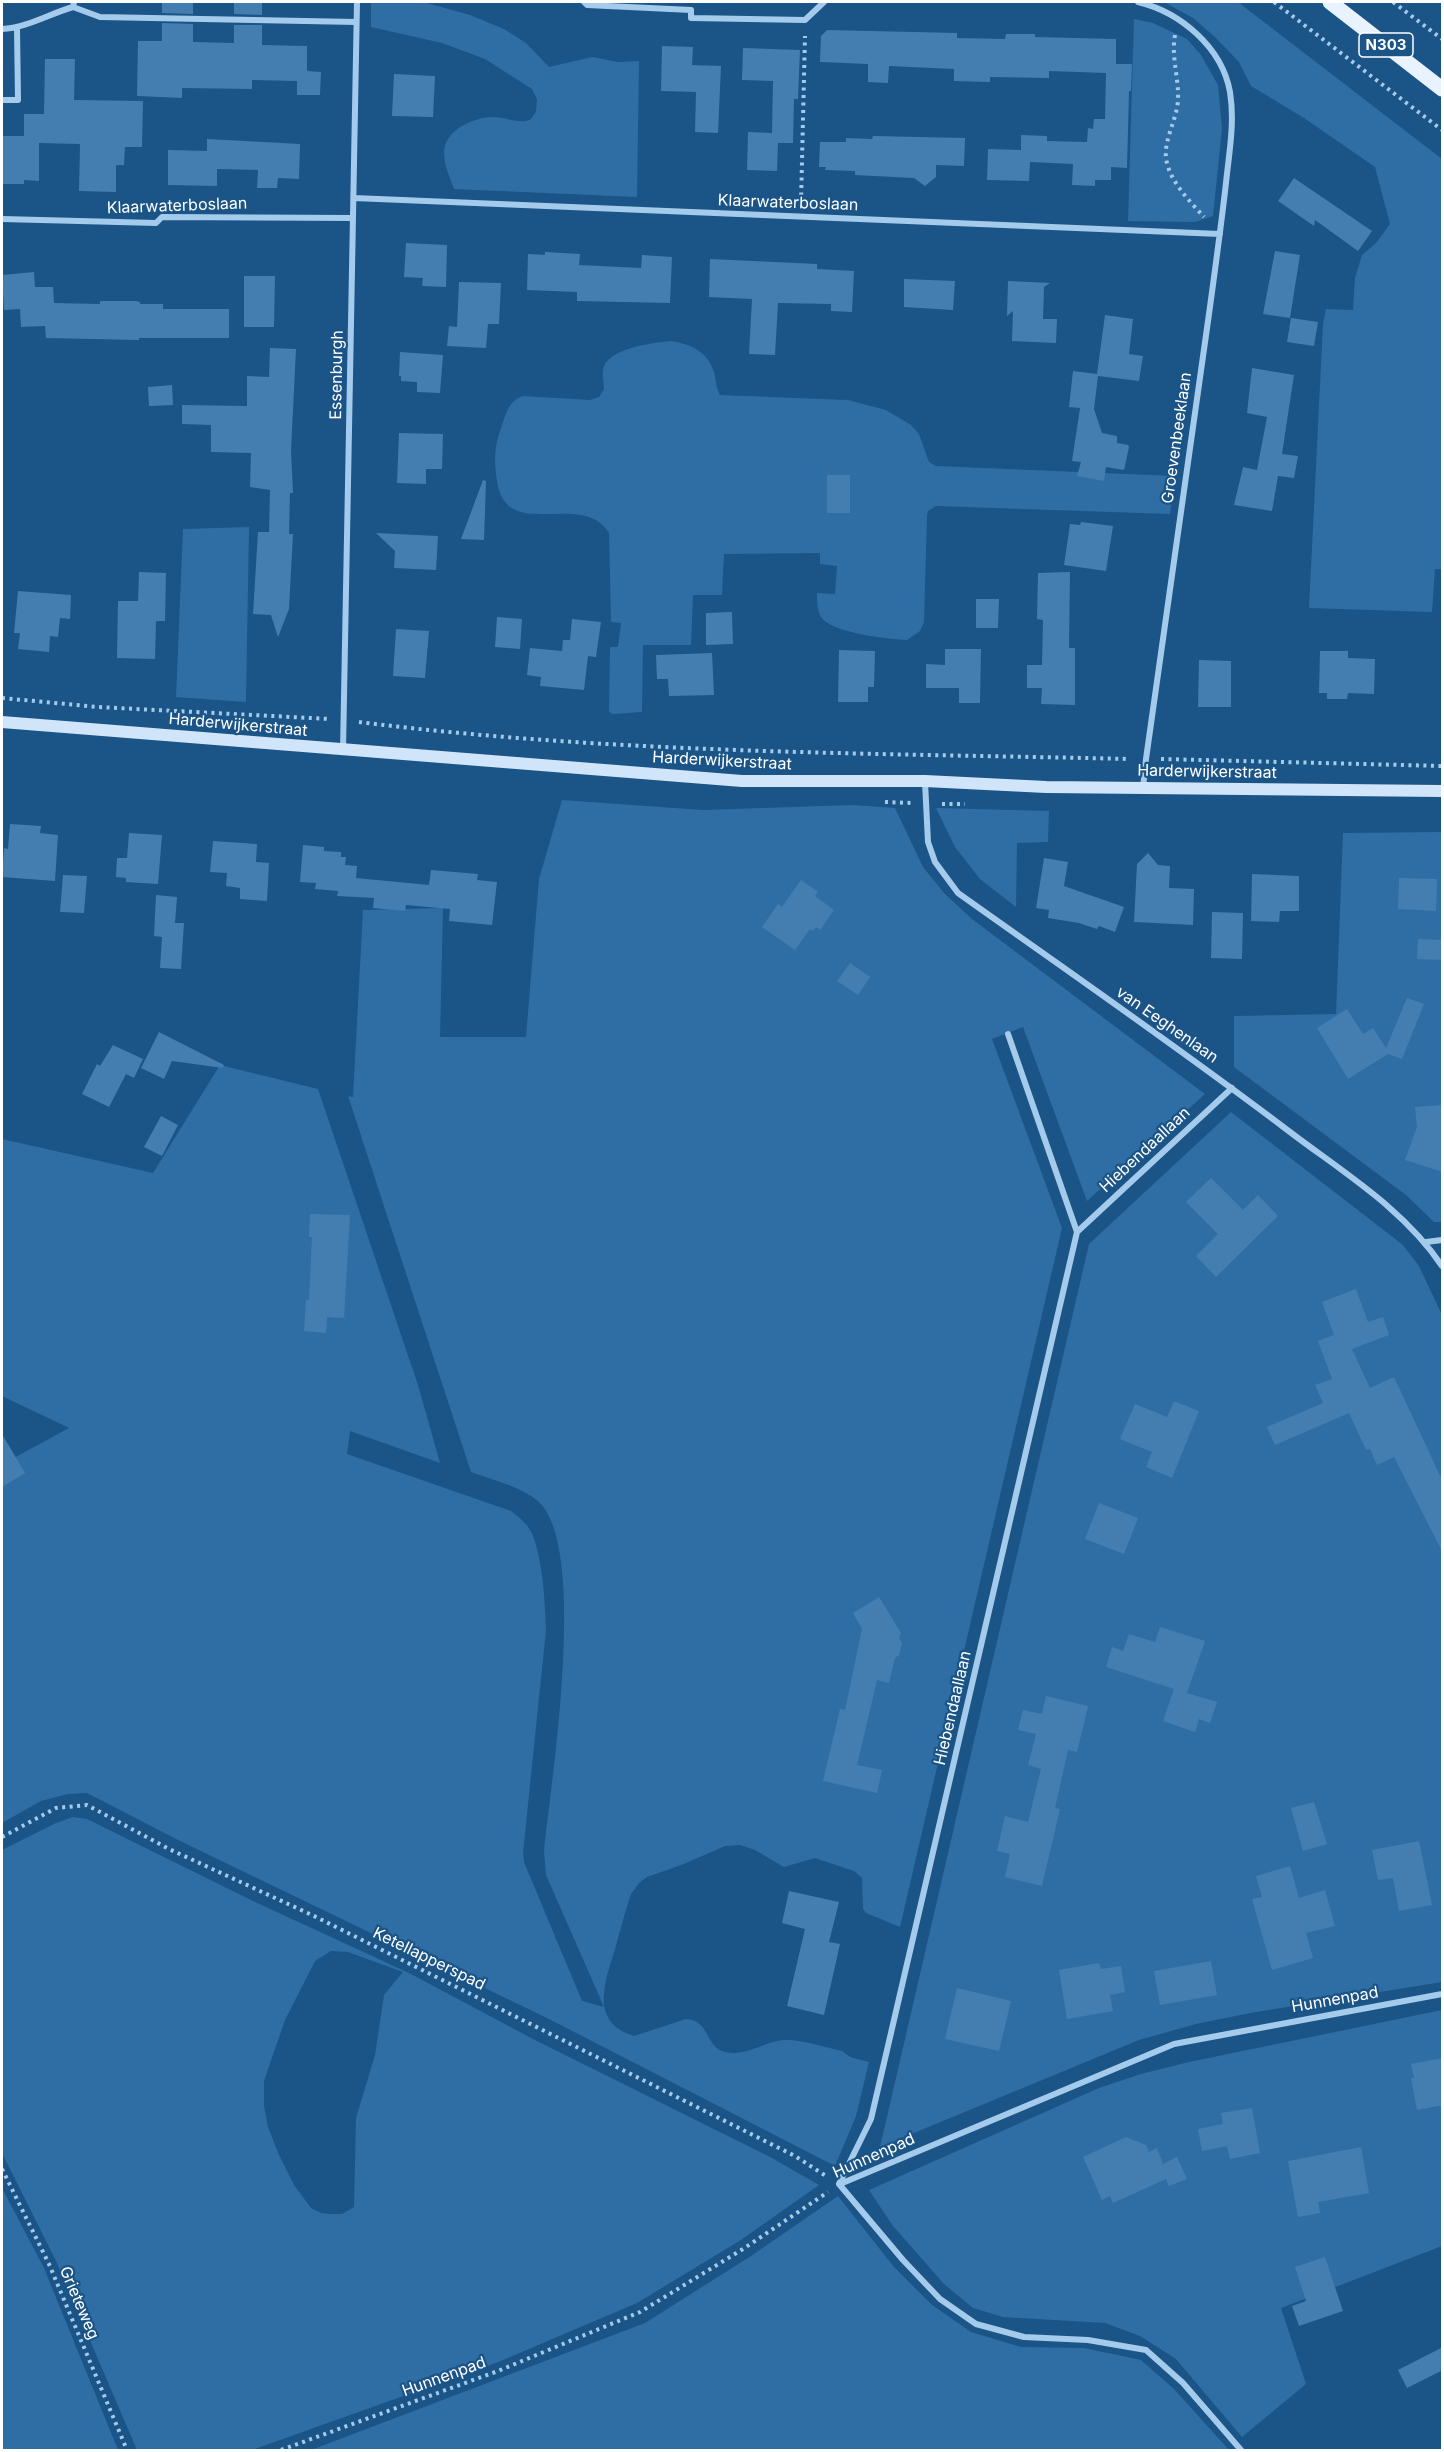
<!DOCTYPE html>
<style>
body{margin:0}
#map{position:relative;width:1444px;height:2452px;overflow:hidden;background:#1b5487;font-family:Inter,sans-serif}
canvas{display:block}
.frame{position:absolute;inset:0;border:3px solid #fff;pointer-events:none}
</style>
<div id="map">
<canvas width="1444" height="2452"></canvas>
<div class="frame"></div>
</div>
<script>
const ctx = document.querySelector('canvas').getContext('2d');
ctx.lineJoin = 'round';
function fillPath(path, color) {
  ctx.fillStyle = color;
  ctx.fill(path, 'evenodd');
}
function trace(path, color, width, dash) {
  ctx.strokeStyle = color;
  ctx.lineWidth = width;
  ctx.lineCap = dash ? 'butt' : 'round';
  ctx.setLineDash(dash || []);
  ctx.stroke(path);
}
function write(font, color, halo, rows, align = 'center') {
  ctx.font = font + ' Inter,sans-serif';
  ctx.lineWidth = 4.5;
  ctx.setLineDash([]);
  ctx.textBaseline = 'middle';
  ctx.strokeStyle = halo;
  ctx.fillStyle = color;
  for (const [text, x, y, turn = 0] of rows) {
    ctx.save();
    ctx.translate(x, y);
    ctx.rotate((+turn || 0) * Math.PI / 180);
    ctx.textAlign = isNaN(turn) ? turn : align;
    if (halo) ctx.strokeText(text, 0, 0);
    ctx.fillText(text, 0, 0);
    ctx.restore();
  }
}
const green = new Path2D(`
 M 371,2 L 423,2 L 470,15 L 504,29 L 526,43 L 549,67 L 592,57 L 618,62 L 639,61 L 637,197 L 454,189 C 450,178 444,165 444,153 C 444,130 474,117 493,117 C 506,117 517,124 530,120 L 536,112 L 537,99 L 532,89 L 485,59 L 442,43 L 371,27 Z
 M 1164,2 L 1238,2 L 1442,159 L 1442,569 L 1435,569 L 1432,612 L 1309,608 L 1323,324 L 1326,309 L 1353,310 L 1355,278 L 1362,255 L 1376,243 L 1390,224 L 1375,167 L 1304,118 L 1251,86 L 1239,62 L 1215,37 L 1193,18 Z
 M 1134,19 L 1153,23 L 1187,39 L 1201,55 L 1218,85 L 1222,128 L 1213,216 L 1195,222 L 1128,221 Z
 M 670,341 C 691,344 707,351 714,372 C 716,380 716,388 720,395 L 848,400 L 886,410 L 911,425 L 919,434 L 929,462 L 936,466 L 1175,476 L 1170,514 L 936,506 L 928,511 L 927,516 L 924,622 L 920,631 L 907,640 C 889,639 831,633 821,617 C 817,610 817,601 817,593 L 835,594 L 837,566 L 820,564 L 820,553 L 724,554 L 722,595 L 693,595 L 691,645 L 643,645 L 642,712 L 612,714 L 609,711 L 610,647 L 618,647 L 621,623 L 611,622 L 609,533 C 582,489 506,544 497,481 C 494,461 494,447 501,428 C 506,414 508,401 523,396 L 590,400 L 599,397 L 604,389 C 604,383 602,375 603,370 C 606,348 653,343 670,341 Z
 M 249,527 L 246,702 L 176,697 L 183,529 Z
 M 562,800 L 703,810 L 852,805 L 895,808 L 923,867 L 944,893 L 972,919 L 1205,1094 L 1087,1201 L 1023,1027 L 992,1039 L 1062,1228 L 900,1927 L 866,1913 L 863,1909 L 862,1878 L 854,1871 L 815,1858 L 784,1867 L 755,1850 L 740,1845 L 725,1846 L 684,1864 L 647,1877 L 639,1883 L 631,1894 C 625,1912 620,1931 615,1949 C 605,1982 589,2022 634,2036 L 686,2019 C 710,2020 705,2047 725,2052 C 747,2057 763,2042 783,2040 C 802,2039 824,2047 842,2051 L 850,2057 L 869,2062 L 856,2116 L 835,2166 L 547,2018 L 178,1840 L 87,1793 L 68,1794 L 41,1801 L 2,1823 L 2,1485 L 18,1476 L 10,1460 L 69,1428 L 2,1396 L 2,1139 L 153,1173 L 220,1065 L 318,1089 L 418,1385 L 440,1463 L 350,1431 L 347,1454 L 511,1511 C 520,1518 529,1525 533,1536 C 543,1563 545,1601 546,1630 L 523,1853 L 524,1862 L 582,2001 L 604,2007 L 546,1875 L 544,1851 C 551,1784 589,1546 538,1501 C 520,1486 492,1480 471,1472 L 348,1096 L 353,1097 L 363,910 L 443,908 L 440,1037 L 526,1037 L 539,879 Z
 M 936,808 L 1049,811 L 1048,842 L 1017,843 L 1016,907 L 980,879 L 955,847 Z
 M 1442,832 L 1442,1222 L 1434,1222 L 1406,1195 L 1234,1067 L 1234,1016 L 1336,1014 L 1343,833 Z
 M 1231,1112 L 1403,1245 L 1419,1266 L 1442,1315 L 1442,1982 L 1250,2013 L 1196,2024 L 1139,2040 L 880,2147 L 1089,1244 Z
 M 73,1817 L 87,1819 L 253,1901 L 409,1973 L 533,2039 L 772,2158 L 819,2185 L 741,2240 L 637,2303 L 496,2363 L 252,2450 L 137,2450 L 56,2261 L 2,2153 L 2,1850 L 56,1823 ZM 331,1951 L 348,1952 L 403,1972 L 384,1995 L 375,2055 L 356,2118 L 354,2207 L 342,2214 L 331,2214 L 321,2213 L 311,2208 L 294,2185 L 279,2155 L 268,2127 L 264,2106 L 264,2081 L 285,2020 L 315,1961 Z
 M 1442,2010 L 1442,2246 L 1281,2308 L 1306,2384 L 1242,2437 L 1176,2359 L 1140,2336 L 1105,2323 L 1003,2317 L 973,2308 L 944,2284 L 893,2226 L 869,2190 L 1099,2088 L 1141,2074 L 1189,2062 Z
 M 2,2188 L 44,2268 L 118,2450 L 2,2450 Z
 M 838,2196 L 894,2267 L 932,2305 L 971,2332 L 1021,2347 L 1084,2348 L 1141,2360 L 1174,2389 L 1229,2450 L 311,2450 L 645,2323 L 751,2256 Z`);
const building = new Path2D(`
 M 162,2 L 193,2 L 193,14 L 162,13 Z
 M 234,2 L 262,2 L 262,15 L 234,14 Z
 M 162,23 L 193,24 L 193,42 L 234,43 L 234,25 L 262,25 L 262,45 L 307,46 L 307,71 L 321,72 L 320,95 L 297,95 L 297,81 L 252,80 L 252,89 L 182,88 L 182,98 L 137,96 L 138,41 L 162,41 Z
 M 827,30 L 957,33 L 957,38 L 1005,39 L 1006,34 L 1035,34 L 1035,37 L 1116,39 L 1116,64 L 1132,64 L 1131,91 L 1129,91 L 1127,168 L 1111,167 L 1111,180 L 1095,180 L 1095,186 L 1072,185 L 1073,164 L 1030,162 L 1029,181 L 987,180 L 988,149 L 1021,150 L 1021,135 L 1047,136 L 1047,141 L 1087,142 L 1088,128 L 1093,129 L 1094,119 L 1105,119 L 1106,73 L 1049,71 L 1049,78 L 990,77 L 990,82 L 954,81 L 954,69 L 889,66 L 888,83 L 868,82 L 868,64 L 820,62 L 821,36 Z
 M 662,46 L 693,47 L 692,65 L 721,66 L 718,133 L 695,132 L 696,92 L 661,91 Z
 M 743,48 L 800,50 L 798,99 L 794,99 L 793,143 L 778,143 L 777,171 L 747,170 L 748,132 L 772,133 L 773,81 L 742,80 Z
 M 45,59 L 75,59 L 74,100 L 143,101 L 142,147 L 125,147 L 124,165 L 116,165 L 116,192 L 79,191 L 80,144 L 39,143 L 39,181 L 24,180 L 24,184 L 2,184 L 2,136 L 24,136 L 24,114 L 44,114 Z
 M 394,74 L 435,76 L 433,117 L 392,116 Z
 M 873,136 L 965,138 L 964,166 L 936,165 L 936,177 L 925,186 L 914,178 L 855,175 L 855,171 L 825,170 L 826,167 L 819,167 L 820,142 L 846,142 L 846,138 L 872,139 Z
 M 207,139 L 300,144 L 299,179 L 278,178 L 277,188 L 257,188 L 258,170 L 217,169 L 217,186 L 168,185 L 168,150 L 207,151 Z
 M 1294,178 L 1372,231 L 1358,251 L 1315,220 L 1314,226 L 1278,201 Z
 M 406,243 L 447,245 L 446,287 L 422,286 L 423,278 L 404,277 Z
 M 1275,251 L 1300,255 L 1290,318 L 1263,314 Z
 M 545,252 L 580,254 L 579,265 L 641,268 L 642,255 L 672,257 L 670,303 L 577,301 L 577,292 L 527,290 L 528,254 L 545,255 Z
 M 710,259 L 817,264 L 817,269 L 854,271 L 852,312 L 831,311 L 831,304 L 778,303 L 775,355 L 749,354 L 752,299 L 709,297 Z
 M 34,272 L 35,287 L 53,287 L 54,303 L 100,304 L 100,301 L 136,301 L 140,302 L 140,304 L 163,304 L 163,309 L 229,309 L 229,338 L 139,338 L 139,340 L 46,338 L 45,326 L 21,327 L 20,309 L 4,310 L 2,275 Z
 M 244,276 L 275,276 L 274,327 L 244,327 Z
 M 904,279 L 955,281 L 953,310 L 904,307 Z
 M 1008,281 L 1050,283 L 1044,287 L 1043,319 L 1057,319 L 1056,343 L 1012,341 L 1013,311 L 1007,316 Z
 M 459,282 L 501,283 L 499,324 L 488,324 L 486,348 L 447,346 L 449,326 L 457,327 Z
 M 1105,315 L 1133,319 L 1129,354 L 1143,356 L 1139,381 L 1098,376 L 1094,409 L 1102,433 L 1117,436 L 1117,443 L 1128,445 L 1129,447 L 1124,470 L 1106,467 L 1104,481 L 1077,476 L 1081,462 L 1072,461 L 1080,408 L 1069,407 L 1073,371 L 1097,374 Z
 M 1291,318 L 1318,322 L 1314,346 L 1287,342 Z
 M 270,348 L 296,349 L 291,451 L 293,493 L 290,493 L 289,534 L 293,534 L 289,609 L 278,637 L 271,615 L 253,614 L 258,532 L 269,532 L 270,490 L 250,487 L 251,453 L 211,452 L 211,425 L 182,424 L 182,405 L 247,406 L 247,376 L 269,377 Z
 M 400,352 L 443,355 L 440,393 L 417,392 L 417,382 L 401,381 L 401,376 L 399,376 Z
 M 1252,368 L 1294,375 L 1282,454 L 1298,456 L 1294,478 L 1278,476 L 1272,511 L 1234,505 L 1243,467 L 1257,470 L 1267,417 L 1247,413 Z
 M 172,385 L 173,405 L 149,406 L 148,387 Z
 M 399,433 L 443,434 L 442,469 L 426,469 L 426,484 L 397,483 Z
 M 827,475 L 850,475 L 850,513 L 827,513 Z
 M 483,480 L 486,481 L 484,540 L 461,539 Z
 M 1081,522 L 1113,526 L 1106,571 L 1064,565 L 1070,524 L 1080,525 Z
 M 376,533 L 438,536 L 436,570 L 394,568 L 395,551 Z
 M 139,572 L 166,573 L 165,621 L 156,621 L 155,659 L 117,658 L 118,601 L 138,601 Z
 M 1070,572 L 1069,648 L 1075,648 L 1075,705 L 1041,704 L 1042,688 L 1027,688 L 1027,665 L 1042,665 L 1043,620 L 1037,619 L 1038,573 Z
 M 18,591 L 71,595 L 70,619 L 60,618 L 58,637 L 50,636 L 49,652 L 18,649 L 20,633 L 14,633 Z
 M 976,599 L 999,599 L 998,628 L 976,628 Z
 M 732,612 L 733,644 L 706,645 L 706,613 Z
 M 497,617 L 522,619 L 520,649 L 495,647 Z
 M 572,619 L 601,622 L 596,657 L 588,656 L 584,690 L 540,686 L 541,677 L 527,675 L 530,648 L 562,651 L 563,640 L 570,640 Z
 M 396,629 L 429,631 L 425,678 L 393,676 Z
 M 945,649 L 981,649 L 980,703 L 959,703 L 959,688 L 926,688 L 926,664 L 945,665 Z
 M 839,650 L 875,651 L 874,687 L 868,687 L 868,702 L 838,702 Z
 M 1320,651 L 1348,651 L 1348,658 L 1375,659 L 1374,694 L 1348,693 L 1347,699 L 1327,699 L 1327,693 L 1319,693 Z
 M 712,653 L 714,695 L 669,696 L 668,679 L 657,679 L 656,655 Z
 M 1199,660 L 1231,661 L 1231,707 L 1198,707 Z
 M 10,824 L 41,826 L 40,833 L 58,835 L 55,881 L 2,877 L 4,848 L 8,849 Z
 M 129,833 L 162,835 L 158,884 L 126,882 L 126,878 L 116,877 L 117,858 L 127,858 Z
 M 213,841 L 257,844 L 256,862 L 269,863 L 267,901 L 240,899 L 240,888 L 226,886 L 227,873 L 210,872 Z
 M 303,845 L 324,847 L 324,851 L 341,852 L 341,857 L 346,857 L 345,865 L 357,866 L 356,878 L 429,885 L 431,870 L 478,874 L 477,880 L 497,882 L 492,925 L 449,921 L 450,909 L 406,905 L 405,911 L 373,908 L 374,898 L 337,896 L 338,891 L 315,889 L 316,883 L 300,882 Z
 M 1148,853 L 1158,865 L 1170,866 L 1169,888 L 1194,889 L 1193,925 L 1134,922 L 1137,864 Z
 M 1044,858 L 1068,862 L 1064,886 L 1124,907 L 1115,932 L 1099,926 L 1097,929 L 1079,923 L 1048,918 L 1049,910 L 1036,908 Z
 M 1252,874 L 1299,876 L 1299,911 L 1280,911 L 1279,922 L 1251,921 Z
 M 63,875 L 87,876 L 84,913 L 60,912 Z
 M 1399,878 L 1437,879 L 1436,911 L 1398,909 Z
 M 801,880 L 818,892 L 815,896 L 834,910 L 820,930 L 816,927 L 813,931 L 810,929 L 795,950 L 762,927 L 778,904 L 782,907 Z
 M 156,895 L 177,897 L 175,923 L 184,923 L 181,969 L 160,968 L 162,937 L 154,936 Z
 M 1212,912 L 1243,913 L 1242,959 L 1211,958 Z
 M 1418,939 L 1443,940 L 1443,960 L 1417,959 Z
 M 850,963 L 870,977 L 858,995 L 837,981 Z
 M 1407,998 L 1424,1004 L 1402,1059 L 1388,1054 L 1348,1079 L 1317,1028 L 1347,1009 L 1363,1034 L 1373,1028 L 1386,1048 Z
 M 159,1032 L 224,1065 L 223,1068 L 172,1061 L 164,1079 L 141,1068 Z
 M 113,1045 L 143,1059 L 134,1078 L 126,1074 L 109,1107 L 82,1094 L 97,1064 L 100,1066 Z
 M 1443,1105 L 1443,1172 L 1405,1160 L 1417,1127 L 1415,1107 Z
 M 161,1116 L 178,1125 L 162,1156 L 144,1147 Z
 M 1211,1178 L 1243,1210 L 1258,1195 L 1278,1216 L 1216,1277 L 1196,1256 L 1218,1234 L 1186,1202 Z
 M 310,1214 L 350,1215 L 344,1318 L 327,1317 L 326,1333 L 304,1331 L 306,1300 L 309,1300 L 312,1237 L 309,1237 Z
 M 1356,1289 L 1368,1322 L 1383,1317 L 1389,1335 L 1352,1349 L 1370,1388 L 1394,1377 L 1443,1482 L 1443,1553 L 1394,1457 L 1377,1465 L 1370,1449 L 1366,1450 L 1349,1413 L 1275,1445 L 1267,1427 L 1323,1403 L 1315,1385 L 1332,1379 L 1318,1341 L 1334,1335 L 1322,1302 Z
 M 1174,1401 L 1199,1411 L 1172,1478 L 1146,1467 L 1152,1452 L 1120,1439 L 1135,1404 L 1167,1417 Z
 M 2,1434 L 25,1473 L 2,1487 Z
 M 1099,1503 L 1138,1518 L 1124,1554 L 1085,1539 Z
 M 879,1597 L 901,1633 L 899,1638 L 902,1643 L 899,1655 L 895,1658 L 889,1683 L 877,1680 L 857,1765 L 882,1770 L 877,1793 L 823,1781 L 840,1709 L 845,1710 L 862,1629 L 853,1613 Z
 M 1160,1627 L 1205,1641 L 1187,1693 L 1217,1702 L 1210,1723 L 1199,1719 L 1195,1732 L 1163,1721 L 1174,1689 L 1106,1667 L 1112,1647 L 1123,1651 L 1129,1634 L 1155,1642 Z
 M 1046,1696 L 1088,1706 L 1077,1752 L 1068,1750 L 1055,1808 L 1060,1809 L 1042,1886 L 1005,1877 L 1010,1854 L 997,1851 L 1005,1816 L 1028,1822 L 1041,1769 L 1028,1765 L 1036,1734 L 1018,1730 L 1023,1710 L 1042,1714 Z
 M 1314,1802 L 1327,1844 L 1303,1851 L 1291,1808 Z
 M 1419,1841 L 1432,1905 L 1399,1911 L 1393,1878 L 1378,1880 L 1372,1850 Z
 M 1290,1866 L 1299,1898 L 1325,1890 L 1335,1926 L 1306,1933 L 1313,1958 L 1272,1970 L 1252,1899 L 1262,1897 L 1256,1876 Z
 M 789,1891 L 839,1902 L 829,1942 L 840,1944 L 824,2015 L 787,2006 L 805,1929 L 782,1923 Z
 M 1211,1961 L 1217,1995 L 1160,2005 L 1154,1971 Z
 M 1099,1963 L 1101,1969 L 1121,1966 L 1125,1992 L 1110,1995 L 1113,2011 L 1067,2019 L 1059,1970 Z
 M 957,1988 L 1011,2001 L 999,2051 L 945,2039 Z
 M 1443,2058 L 1443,2105 L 1417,2110 L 1411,2078 L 1414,2078 L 1411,2064 Z
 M 1252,2108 L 1260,2153 L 1230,2159 L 1227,2146 L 1202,2151 L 1198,2129 L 1223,2124 L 1221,2113 Z
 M 1126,2137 L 1146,2145 L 1149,2152 L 1157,2148 L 1163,2164 L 1177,2157 L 1187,2179 L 1169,2186 L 1166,2179 L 1113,2203 L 1110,2196 L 1102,2200 L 1083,2157 Z
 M 1361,2147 L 1369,2193 L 1318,2202 L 1320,2213 L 1298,2217 L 1288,2161 Z
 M 1325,2257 L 1343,2311 L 1299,2326 L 1292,2306 L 1306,2301 L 1295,2267 Z
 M 1443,2347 L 1443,2370 L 1407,2388 L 1398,2370 Z`);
const path = new Path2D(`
 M 1274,2 L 1442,130
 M 1393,2 L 1442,39
 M 1175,35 C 1171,57 1179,78 1178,100 C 1177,117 1168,132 1166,149 C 1163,175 1188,199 1204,217
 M 801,203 L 805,36
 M 2,698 L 98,707 L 330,719
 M 359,722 C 614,754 873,753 1130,759
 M 1161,759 L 1442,766
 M 885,802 L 911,803
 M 942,804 L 965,804
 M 2,1837 L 56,1808 L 87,1805 L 169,1849 L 312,1915 L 795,2156 L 826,2176
 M 2,2169 L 49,2264 L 127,2450
 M 281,2450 L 498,2371 L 640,2312 L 743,2249 L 828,2192`);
const minor = new Path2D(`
 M 74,2 L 73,7 L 100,17 L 356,22
 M 584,2 L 587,5 L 691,10 L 691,18 L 805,20 L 824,2
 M 1138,2 C 1180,12 1222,47 1230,92 C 1235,123 1229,153 1226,183 C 1221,227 1215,270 1209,314 C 1188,462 1167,610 1146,759 L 1143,788
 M 2,29 C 26,28 49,14 73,7
 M 2,100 L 18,100 L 17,28
 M 354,198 L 1220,234
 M 2,219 L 156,223 L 162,217 L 353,218
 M 343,750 L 357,2
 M 925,782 L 928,842 L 935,862 L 958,893 C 1069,972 1181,1049 1290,1132 C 1344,1173 1404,1209 1442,1266
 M 1077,1232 L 1232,1088
 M 1426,1242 L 1442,1240
 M 839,2184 L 871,2119 L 1077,1232 L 1008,1034
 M 839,2184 L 903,2260 L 940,2299 L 976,2324 L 1024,2337 L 1088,2340 L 1146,2350 L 1183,2383 L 1241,2450
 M 840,2184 L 1174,2044 L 1442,1994`);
const secondary = new Path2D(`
 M 2,722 L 742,781 L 925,781 L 1046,787 L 1442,791`);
const primary = new Path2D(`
 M 1330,2 L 1442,89`);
const shields = [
 [1386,45,54]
];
const shieldNames = [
 ["N303",1386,45]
];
const streetNames = [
 ["Klaarwaterboslaan",788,203,2],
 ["Klaarwaterboslaan",177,206,-2],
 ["Essenburgh",337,375,-89],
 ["Groevenbeeklaan",1177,438,-82],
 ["Harderwijkerstraat",238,725,5],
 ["Harderwijkerstraat",722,761,3],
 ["Harderwijkerstraat",1207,772,1],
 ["van Eeghenlaan",1167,1025,35],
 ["Hiebendaallaan",1145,1150,-43],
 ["Hiebendaallaan",953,1708,-77],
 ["Ketellapperspad",429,1959,26],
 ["Hunnenpad",1335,2000,-10],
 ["Hunnenpad",874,2156,-24],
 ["Grieteweg",79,2303,67],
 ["Hunnenpad",444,2377,-20]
];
fillPath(green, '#2e6ea5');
fillPath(building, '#447eb0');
trace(path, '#a4cbec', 4, [3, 4.5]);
trace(minor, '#a4cbec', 6);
trace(secondary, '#d0e5f9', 12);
trace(primary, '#e9f3ff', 15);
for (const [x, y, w] of shields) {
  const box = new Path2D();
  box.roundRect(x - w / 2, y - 12, w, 24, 4.5);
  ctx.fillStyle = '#1b5487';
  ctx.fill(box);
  trace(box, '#fff', 1.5);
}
write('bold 15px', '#fff', null, shieldNames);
write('16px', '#fff', '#1b5487', streetNames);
</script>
